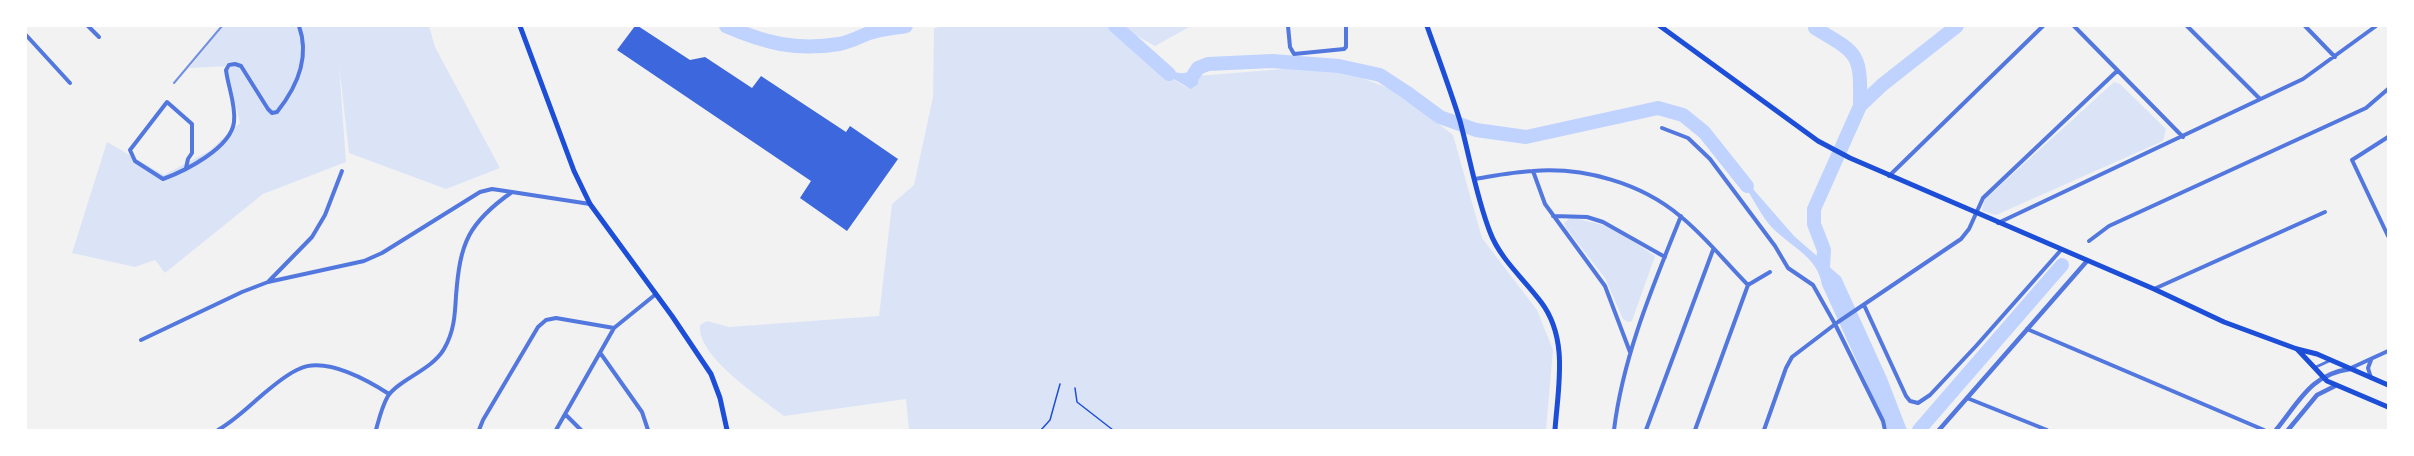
<!DOCTYPE html>
<style>
body{margin:0}
#map{position:relative;width:2414px;height:456px;overflow:hidden;background:#f2f2f2;font-family:"Space Grotesk",sans-serif}
canvas{display:block}
.frame{position:absolute;inset:0;border:27px solid #fff;pointer-events:none}
</style>
<div id="map">
<canvas width="2414" height="456"></canvas>
<div class="frame"></div>
</div>
<script>
const ctx = document.querySelector('canvas').getContext('2d');
ctx.lineJoin = 'round';
function fillPath(path, color) {
  ctx.fillStyle = color;
  ctx.fill(path, 'evenodd');
}
function trace(path, color, width, dash) {
  ctx.strokeStyle = color;
  ctx.lineWidth = width;
  ctx.lineCap = dash ? 'butt' : 'round';
  ctx.setLineDash(dash || []);
  ctx.stroke(path);
}
const green = new Path2D(`
 M 223,26 L 429,26 L 435,47 L 500,168 L 446,189 L 349,153 L 339,64 L 346,162 L 263,194 L 165,273 L 155,260 L 135,267 L 72,253 L 107,142 L 164,175 L 209,151 L 240,123 L 227,71 L 233,66 L 189,68 Z
 M 947,26 L 1111,26 L 1158,70 L 1186,87 L 1197,76 L 1295,68 L 1350,73 L 1400,93 L 1453,135 L 1482,238 L 1537,310 L 1553,350 L 1546,430 L 909,430 L 906,399 L 784,416 C 761,398 696,356 700,325 L 707,321 L 729,327 L 879,316 L 892,204 L 914,185 L 933,97 L 934,28 Z
 M 1119,26 L 1191,26 L 1155,46 Z
 M 2114,82 L 2120,84 L 2166,129 L 2163,141 L 1996,215 L 1982,211 L 1984,200 Z
 M 1571,217 L 1611,227 L 1655,256 L 1632,321 L 1628,322 L 1623,319 L 1605,278 L 1566,228 L 1564,223 Z`);
const water = new Path2D(`
 M 1157,63 C 1166,69 1179,77 1190,71 C 1197,66 1199,63 1208,64 L 1199,70 L 1198,84 L 1191,89 L 1158,70 Z
 M 1736,172 L 1747,182 L 1794,236 L 1841,277 L 1887,378 L 1907,430 L 1888,430 L 1822,285 C 1818,255 1786,245 1768,223 C 1756,207 1748,189 1736,172 Z`);
const stream = new Path2D(`
 M 1814,26 L 1815,28`);
const river = new Path2D(`
 M 726,26 C 765,43 796,51 839,44 C 850,42 859,37 869,33 C 881,29 894,28 906,26
 M 1115,26 L 1169,74
 M 1815,28 C 1859,54 1861,53 1860,106
 M 1194,74 L 1198,68 L 1208,64 L 1272,61 L 1339,66 L 1380,75 L 1406,92 L 1440,117 L 1476,130 L 1526,137 L 1658,108 L 1683,115 L 1704,132 L 1747,186
 M 1823,266 L 1824,250 L 1814,224 L 1814,209 L 1860,106 L 1882,85 L 1957,26
 M 1919,430 L 2062,265`);
const building = new Path2D(`
 M 635,26 L 638,26 L 690,60 L 705,57 L 752,88 L 761,76 L 846,132 L 850,126 L 898,159 L 847,231 L 800,198 L 811,181 L 617,50 Z`);
const path = new Path2D(`
 M 1075,388 L 1077,402 L 1113,430
 M 1041,430 L 1050,420 L 1060,384`);
const pedestrian = new Path2D(`
 M 2316,367 L 2329,361`);
const minor = new Path2D(`
 M 88,26 L 99,37
 M 1288,26 L 1290,47 L 1294,54 L 1344,49 L 1346,47 L 1346,26
 M 2074,26 L 2183,137
 M 2187,26 L 2260,99
 M 2305,26 L 2335,57
 M 26,35 L 70,83
 M 1662,128 L 1688,138 L 1710,159 L 1775,246 L 1788,268 L 1813,285 L 1835,324 L 1883,421 L 1885,430
 M 2388,137 L 2352,160 L 2388,236
 M 186,168 L 188,159 L 192,153 L 192,124 L 167,102 L 130,150 L 135,161 L 163,179 C 185,171 231,148 234,122 C 236,104 228,87 226,70 L 229,65 L 235,64 L 241,66 L 268,109 L 272,113 L 277,112 C 297,87 310,57 299,26
 M 1533,171 L 1545,204 L 1605,286 L 1630,352
 M 1889,176 L 2043,26
 M 1474,179 C 1493,176 1513,172 1533,171 C 1584,167 1641,183 1680,216 C 1704,235 1726,263 1748,285
 M 1553,216 L 1587,217 L 1603,222 L 1665,257
 M 1998,223 L 2303,79 L 2376,26
 M 2089,241 L 2109,226 L 2366,108 L 2388,89
 M 268,282 L 312,237 L 325,215 L 342,171
 M 2154,289 L 2325,212
 M 1864,305 L 1906,396 L 1910,401 L 1918,403 L 1930,395 L 1976,346 L 2061,250
 M 2027,329 L 2264,430
 M 141,340 L 242,292 L 268,282 L 364,261 L 382,253 L 480,192 L 492,189 L 512,192
 M 601,354 L 642,412 L 648,430
 M 2371,360 L 2368,368 L 2371,378
 M 2351,368 L 2388,351
 M 1967,398 L 2047,430
 M 565,414 L 581,430
 M 218,430 C 234,421 247,408 261,396 C 273,386 285,375 299,369 C 326,356 367,380 389,394
 M 376,430 C 379,419 382,406 388,396 C 398,380 432,370 444,349 C 454,332 455,315 456,296 C 460,243 468,223 512,192 L 590,204
 M 479,430 L 483,420 L 538,327 L 546,320 L 556,318 L 614,328
 M 556,430 L 614,328 L 656,294
 M 1614,430 C 1623,356 1653,286 1681,216
 M 1646,430 L 1713,250
 M 1695,430 L 1748,285 L 1770,272
 M 1764,430 L 1786,368 L 1792,357 L 1838,322 L 1961,239 L 1969,229 L 1983,198 L 2117,71`);
const tertiary = new Path2D(`
 M 1939,430 L 2087,261
 M 2276,430 C 2299,402 2311,374 2350,369
 M 2288,430 L 2317,395 L 2335,386`);
const secondary = new Path2D(`
 M 520,26 L 574,171 L 590,204 L 672,316 L 711,374 L 720,398 L 727,430
 M 1427,26 C 1438,57 1450,89 1460,121 C 1470,158 1476,196 1490,232 C 1500,259 1524,279 1541,302 C 1569,339 1558,387 1555,430
 M 1660,26 L 1818,141 L 1850,158 L 2154,289 L 2224,322 L 2297,349 L 2317,354 L 2388,385
 M 2297,349 L 2327,381 L 2388,407`);
const rail = new Path2D(`
 M 174,83 L 222,26`);
fillPath(green, '#dbe4f7');
fillPath(water, '#bfd3fe');
trace(stream, '#bfd3fe', 2);
trace(river, '#bfd3fe', 14);
fillPath(building, '#3d67dc');
trace(path, '#1d4ed8', 1.5);
trace(pedestrian, '#5277de', 3);
trace(minor, '#5277de', 4);
trace(tertiary, '#5277de', 4.5);
trace(secondary, '#1d4ed8', 5);
trace(rail, '#7290e2', 2);
</script>
